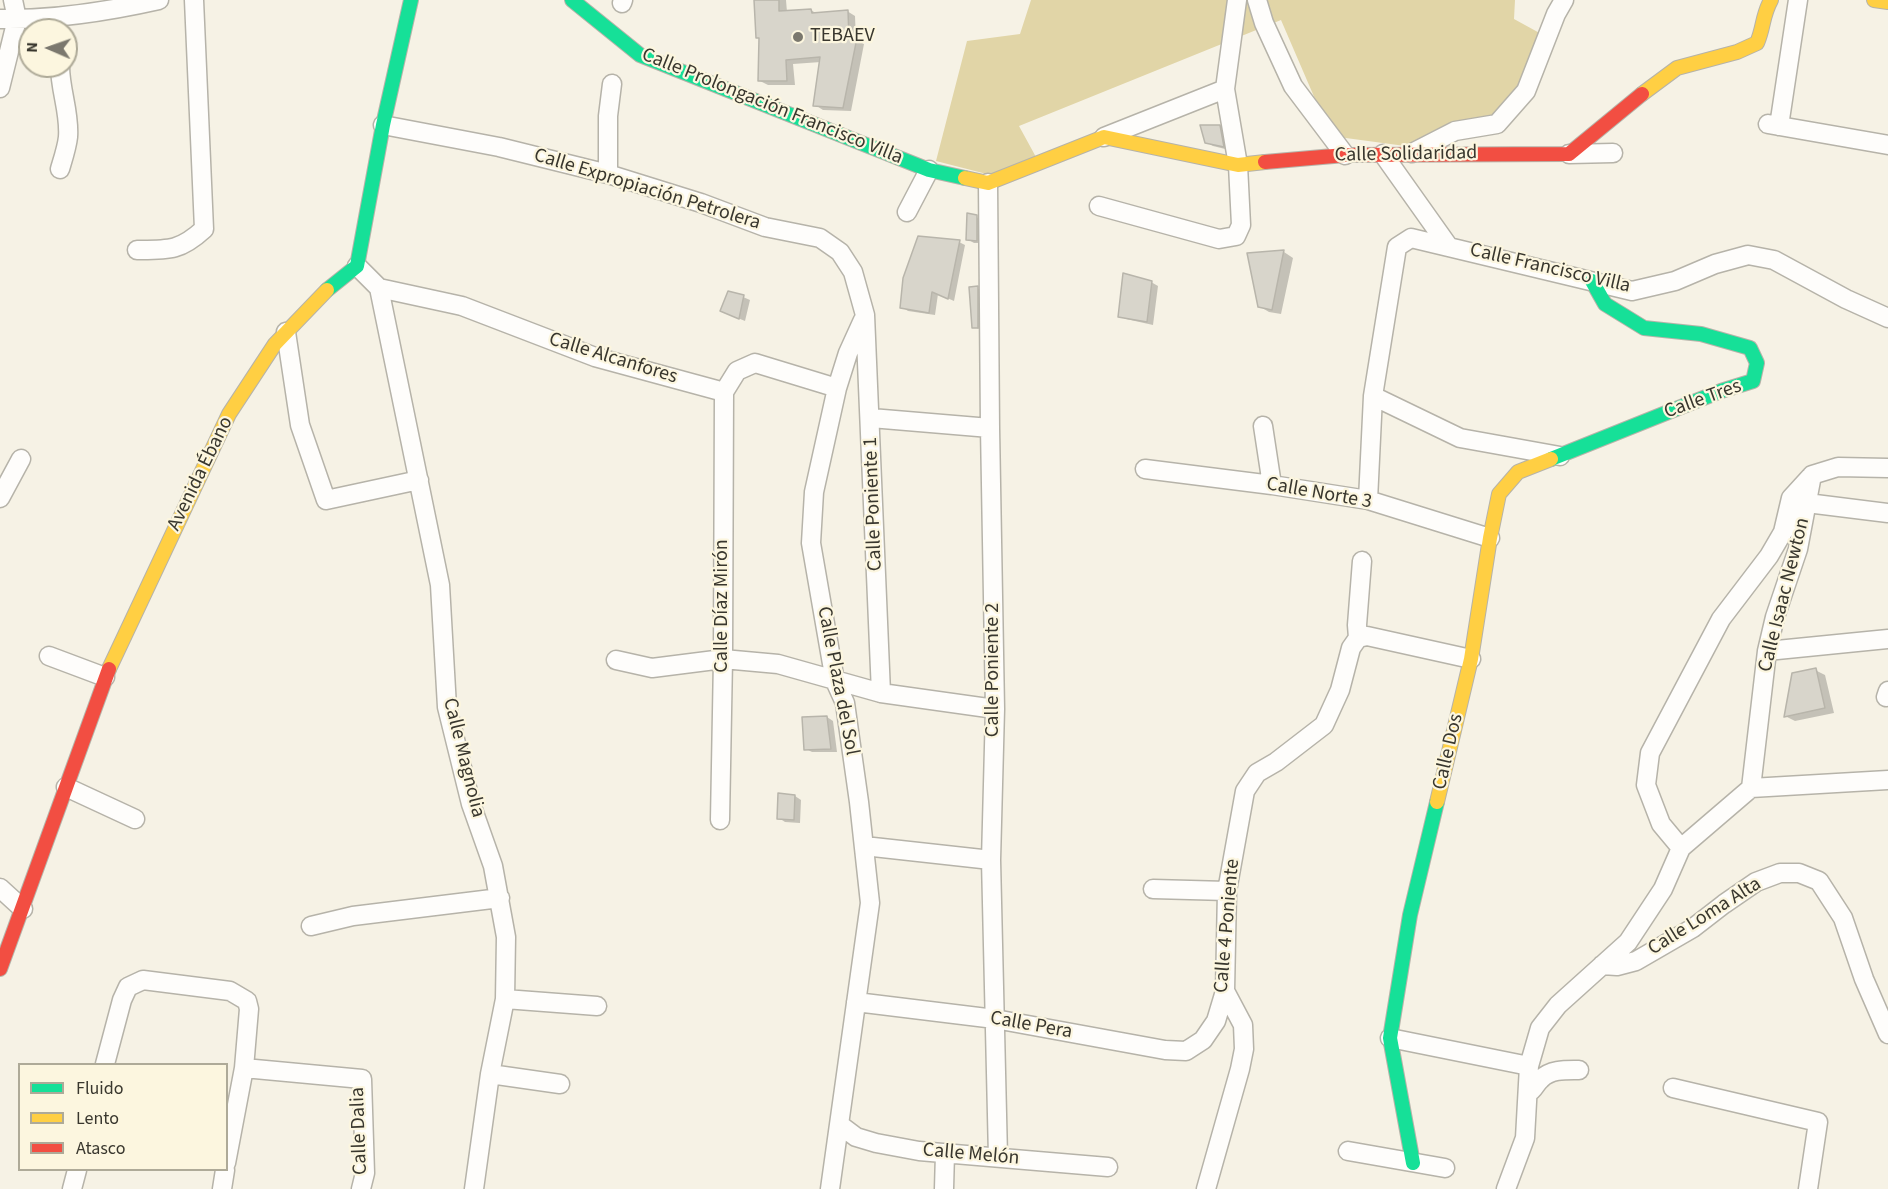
<!DOCTYPE html>
<meta charset="utf-8">
<style>
body{margin:0}
#map{position:relative;width:1888px;height:1189px;overflow:hidden;background:#f6f2e5;font-family:"Source Sans 3",sans-serif}
canvas{display:block}
.legend{position:absolute;left:18px;top:1063px;width:210px;height:108px;box-sizing:border-box;background:#fcf6df;border:2px solid #aeaa98;margin:0;padding:8px 10px;list-style:none;font-size:18px;color:#39372e}
.legend li{display:flex;align-items:center;gap:12px;height:30px}
.legend b{width:30px;border:2px solid #aeaa98}
.north{position:absolute;left:18px;top:18px;width:60px;height:60px;box-sizing:border-box;background:#fcf6df;border:2px solid #aeaa98;border-radius:50%;rotate:272deg;font-size:16px;font-weight:700;line-height:24px;text-align:center;color:#39372e}
.north::after{content:'';display:block;margin:auto;width:21px;height:27px;background:#7b786e;clip-path:polygon(50% 0,100% 100%,50% 72%,0 100%)}
</style>
<div id="map">
<canvas width="1888" height="1189"></canvas>
<ul class="legend">
<li><b style="height:8px;background:#16e098"></b>Fluido</li>
<li><b style="height:8px;background:#ffcf43"></b>Lento</li>
<li><b style="height:8px;background:#f24e42"></b>Atasco</li>
</ul>
<div class="north">N</div>
</div>
<script>
const ctx = document.querySelector('canvas').getContext('2d');
ctx.lineJoin = 'round';
function fillPath(path, color) {
  ctx.fillStyle = color;
  ctx.fill(path, 'evenodd');
}
function trace(path, color, width, dash) {
  ctx.strokeStyle = color;
  ctx.lineWidth = width;
  ctx.lineCap = dash ? 'butt' : 'round';
  ctx.setLineDash(dash || []);
  ctx.stroke(path);
}
function write(font, color, halo, rows, align = 'center') {
  ctx.font = font + ' "Source Sans 3",sans-serif';
  ctx.lineWidth = 4.5;
  ctx.setLineDash([]);
  ctx.textBaseline = 'middle';
  ctx.strokeStyle = halo;
  ctx.fillStyle = color;
  for (const [text, x, y, turn = 0] of rows) {
    ctx.save();
    ctx.translate(x, y);
    ctx.rotate((+turn || 0) * Math.PI / 180);
    ctx.textAlign = isNaN(turn) ? turn : align;
    if (halo) ctx.strokeText(text, 0, 0);
    ctx.fillText(text, 0, 0);
    ctx.restore();
  }
}
const forest = new Path2D(`
 M 1031,0 L 1515,0 L 1514,19 L 1545,36 L 1501,119 L 1420,148 L 1331,136 L 1281,20 L 1019,126 L 1042,168 L 1010,180 L 936,161 L 967,41 L 1020,34 Z`);
const shadow = new Path2D(`
 M 756,0 L 786,0 L 787,12 L 811,10 L 817,14 L 847,11 L 855,16 L 856,40 L 864,44 L 851,111 L 823,110 L 815,105 L 821,62 L 793,64 L 795,85 L 768,85 L 760,81 L 760,39 Z
 M 1219,127 L 1226,130 L 1229,150 L 1213,146 L 1206,142 Z
 M 976,217 L 983,220 L 983,243 L 974,243 L 967,239 Z
 M 959,242 L 965,245 L 954,301 L 938,294 L 935,315 L 908,311 L 902,307 Z
 M 1284,252 L 1293,258 L 1281,314 L 1269,312 L 1259,306 L 1249,254 Z
 M 1151,282 L 1158,286 L 1153,325 L 1126,319 L 1119,316 Z
 M 977,288 L 983,291 L 984,331 L 974,327 Z
 M 743,297 L 750,300 L 745,321 L 728,314 Z
 M 1815,670 L 1825,675 L 1834,713 L 1795,721 L 1785,716 Z
 M 827,717 L 833,721 L 837,752 L 812,752 L 806,749 Z
 M 795,796 L 801,800 L 800,823 L 785,822 L 779,818 Z`);
const building = new Path2D(`
 M 754,0 L 779,0 L 779,11 L 811,9 L 812,13 L 848,10 L 849,39 L 857,38 L 843,108 L 813,106 L 820,57 L 786,60 L 787,81 L 758,81 L 759,38 L 756,38 Z
 M 1200,125 L 1220,125 L 1224,147 L 1205,143 Z
 M 967,213 L 977,215 L 977,241 L 966,240 Z
 M 918,236 L 960,240 L 948,299 L 932,292 L 929,313 L 900,308 L 903,278 Z
 M 1284,250 L 1272,310 L 1258,307 L 1247,253 Z
 M 1123,273 L 1152,281 L 1147,322 L 1118,317 Z
 M 978,286 L 978,328 L 972,328 L 969,287 Z
 M 728,291 L 744,295 L 739,319 L 720,311 Z
 M 1816,668 L 1825,708 L 1784,717 L 1792,673 Z
 M 827,716 L 831,749 L 804,750 L 802,717 Z
 M 778,793 L 795,795 L 794,820 L 777,819 Z`);
const street = new Path2D(`
 M 1257,0 L 1264,23 L 1293,86 L 1345,155
 M 622,3 L 623,0
 M 0,19 C 50,20 110,11 159,0
 M 60,66 C 60,90 70,113 68,137 C 67,147 63,159 60,169
 M 0,88 L 17,19 L 13,0
 M 1768,124 L 1888,145
 M 383,125 L 499,147 L 608,174 L 701,203 L 765,227 L 820,238 L 840,252 L 853,272 L 865,315 L 881,693
 M 1779,126 L 1798,0
 M 1104,137 L 1225,89
 M 1412,153 L 1455,131 L 1497,124 L 1526,91 L 1556,14 L 1564,0
 M 1383,154 L 1449,247
 M 1569,154 L 1613,153
 M 608,174 L 608,116 L 612,84
 M 988,183 L 990,428 L 995,709 L 991,860 L 998,1157
 M 1099,206 L 1219,239 L 1236,236 L 1241,225 L 1238,165 L 1225,89 L 1237,0
 M 907,212 L 929,170
 M 137,250 C 169,250 180,251 204,229 L 194,0
 M 357,266 L 379,288 L 440,585 L 447,707 L 471,804 L 493,866 L 506,937 L 505,999 L 490,1074 L 474,1189
 M 379,288 L 462,306 L 595,357 L 724,392
 M 286,332 L 300,425 L 326,500 L 419,480
 M 724,392 L 737,371 L 755,363 L 837,388
 M 1373,396 L 1460,438 L 1560,456
 M 871,418 L 990,428
 M 1263,426 L 1272,485
 M 1145,469 L 1272,485 L 1368,500 L 1490,538
 M 0,498 L 21,459
 M 1368,500 L 1373,396 L 1397,247 L 1411,238 L 1632,291 L 1675,281 L 1715,264 L 1748,255 L 1774,260 L 1846,299 L 1888,318
 M 1807,503 L 1888,513
 M 1358,638 L 1367,636 L 1471,659
 M 1358,638 L 1357,625 L 1362,561
 M 1767,651 L 1888,639
 M 49,656 L 105,677
 M 616,660 L 652,668 L 723,659 L 778,664 L 881,693 L 995,709
 M 1886,697 L 1888,691
 M 66,787 L 135,819
 M 1751,788 L 1767,651 L 1775,617 L 1798,549 L 1812,475
 M 720,820 L 723,659 L 724,392
 M 864,846 L 991,860
 M 1681,848 L 1661,824 L 1646,785 L 1650,753 L 1721,619 L 1769,556 L 1783,532 L 1791,498 L 1812,475 L 1838,467 L 1888,468
 M 0,888 L 23,909
 M 1153,889 L 1227,891
 M 311,926 L 353,916 L 500,898
 M 1602,965 L 1617,966 L 1636,961 L 1693,928 L 1724,904 L 1756,882 L 1780,873 L 1799,873 L 1819,881 L 1843,918 L 1864,979 L 1888,1034
 M 505,999 L 597,1006
 M 856,1002 L 995,1019 L 1165,1050 L 1186,1051 L 1203,1040 L 1216,1021 L 1225,991 L 1227,891 L 1245,791 L 1257,773 L 1276,762 L 1324,725 L 1340,690 L 1351,648 L 1358,638
 M 1390,1038 L 1529,1066
 M 105,1064 L 122,1000 L 128,987 L 143,980 L 230,991 L 247,1001 L 249,1009 L 244,1068 L 226,1163
 M 244,1068 L 362,1079 L 365,1173 L 361,1189
 M 490,1074 L 560,1084
 M 1673,1088 L 1818,1122 L 1808,1189
 M 1528,1093 C 1535,1089 1535,1084 1541,1079 C 1551,1069 1566,1070 1579,1070
 M 840,1125 L 856,1137 L 876,1143 L 919,1151 L 1108,1167
 M 1348,1151 L 1445,1168
 M 72,1189 L 77,1170
 M 222,1189 L 225,1170
 M 830,1189 L 870,903 L 859,802 L 845,703 L 835,681 L 811,543 L 814,492 L 837,388 L 848,353 L 863,320
 M 944,1189 L 945,1153
 M 1206,1189 L 1240,1069 L 1244,1049 L 1243,1025 L 1225,991
 M 1506,1189 L 1525,1138 L 1529,1066 L 1540,1028 L 1558,1005 L 1628,942 L 1663,889 L 1681,848 L 1751,788 L 1888,780`);
const fast = new Path2D(`
 M 572,0 L 640,55 L 929,170 L 965,178
 M 327,290 L 357,266 L 383,125 L 411,0
 M 1551,459 L 1721,391 L 1753,381 L 1757,363 L 1750,348 L 1701,334 L 1644,328 L 1605,304 L 1592,281
 M 1413,1163 L 1390,1038 L 1410,915 L 1437,802`);
const slow = new Path2D(`
 M 1874,0 L 1888,2
 M 1642,94 L 1677,68 L 1737,52 L 1757,43 C 1764,27 1762,16 1771,0
 M 965,178 L 988,183 L 1104,137 L 1238,165 L 1265,162
 M 109,669 L 229,414 L 275,344 L 327,290
 M 1437,802 L 1471,659 L 1490,538 L 1499,494 L 1518,472 L 1551,459`);
const jam = new Path2D(`
 M 1265,162 L 1345,155 L 1569,154 L 1642,94
 M 0,969 L 109,669`);
const markers = [
 [798,37,6,"#7b786e"]
];
const poiNames = [
 ["TEBAEV",810,37]
];
const streetNames = [
 ["Calle Prolongación Francisco Villa",772,107,22],
 ["Calle Solidaridad",1406,155,-1],
 ["Calle Expropiación Petrolera",647,190,17],
 ["Calle Francisco Villa",1550,269,13],
 ["Calle Alcanfores",613,359,17],
 ["Calle Tres",1703,400,-20],
 ["Avenida Ébano",201,474,-64],
 ["Calle Norte 3",1319,494,10],
 ["Calle Poniente 1",874,504,-92],
 ["Calle Isaac Newton",1785,595,-76],
 ["Calle Díaz Mirón",723,606,-90],
 ["Calle Poniente 2",994,670,-90],
 ["Calle Plaza del Sol",837,681,79],
 ["Calle Dos",1449,752,-77],
 ["Calle Magnolia",463,758,76],
 ["Calle Loma Alta",1705,917,-32],
 ["Calle 4 Poniente",1228,926,-85],
 ["Calle Pera",1031,1026,10],
 ["Calle Dalia",360,1131,-92],
 ["Calle Melón",971,1155,5]
];
fillPath(forest, '#e1d5a7');
fillPath(shadow, '#0003');
fillPath(building, '#d8d5cb');
trace(building, '#b8b5ab', 1.5);
trace(street, '#b6b3a9', 21);
trace(fast, '#b6b3a9', 16);
trace(slow, '#b6b3a9', 16);
trace(jam, '#b6b3a9', 16);
trace(street, '#fefdfb', 18);
trace(fast, '#16e098', 14);
trace(slow, '#ffcf43', 14);
trace(jam, '#f24e42', 14);
for (const [x, y, r, color] of markers) {
  const dot = new Path2D();
  dot.arc(x, y, r, 0, 2 * Math.PI);
  ctx.fillStyle = color;
  ctx.fill(dot);
  trace(dot, '#fcf6df', 2);
}
write('20px', '#39372e', '#fcf6df', poiNames, 'left');
write('20px', '#39372e', '#fcf6df', streetNames);
</script>
